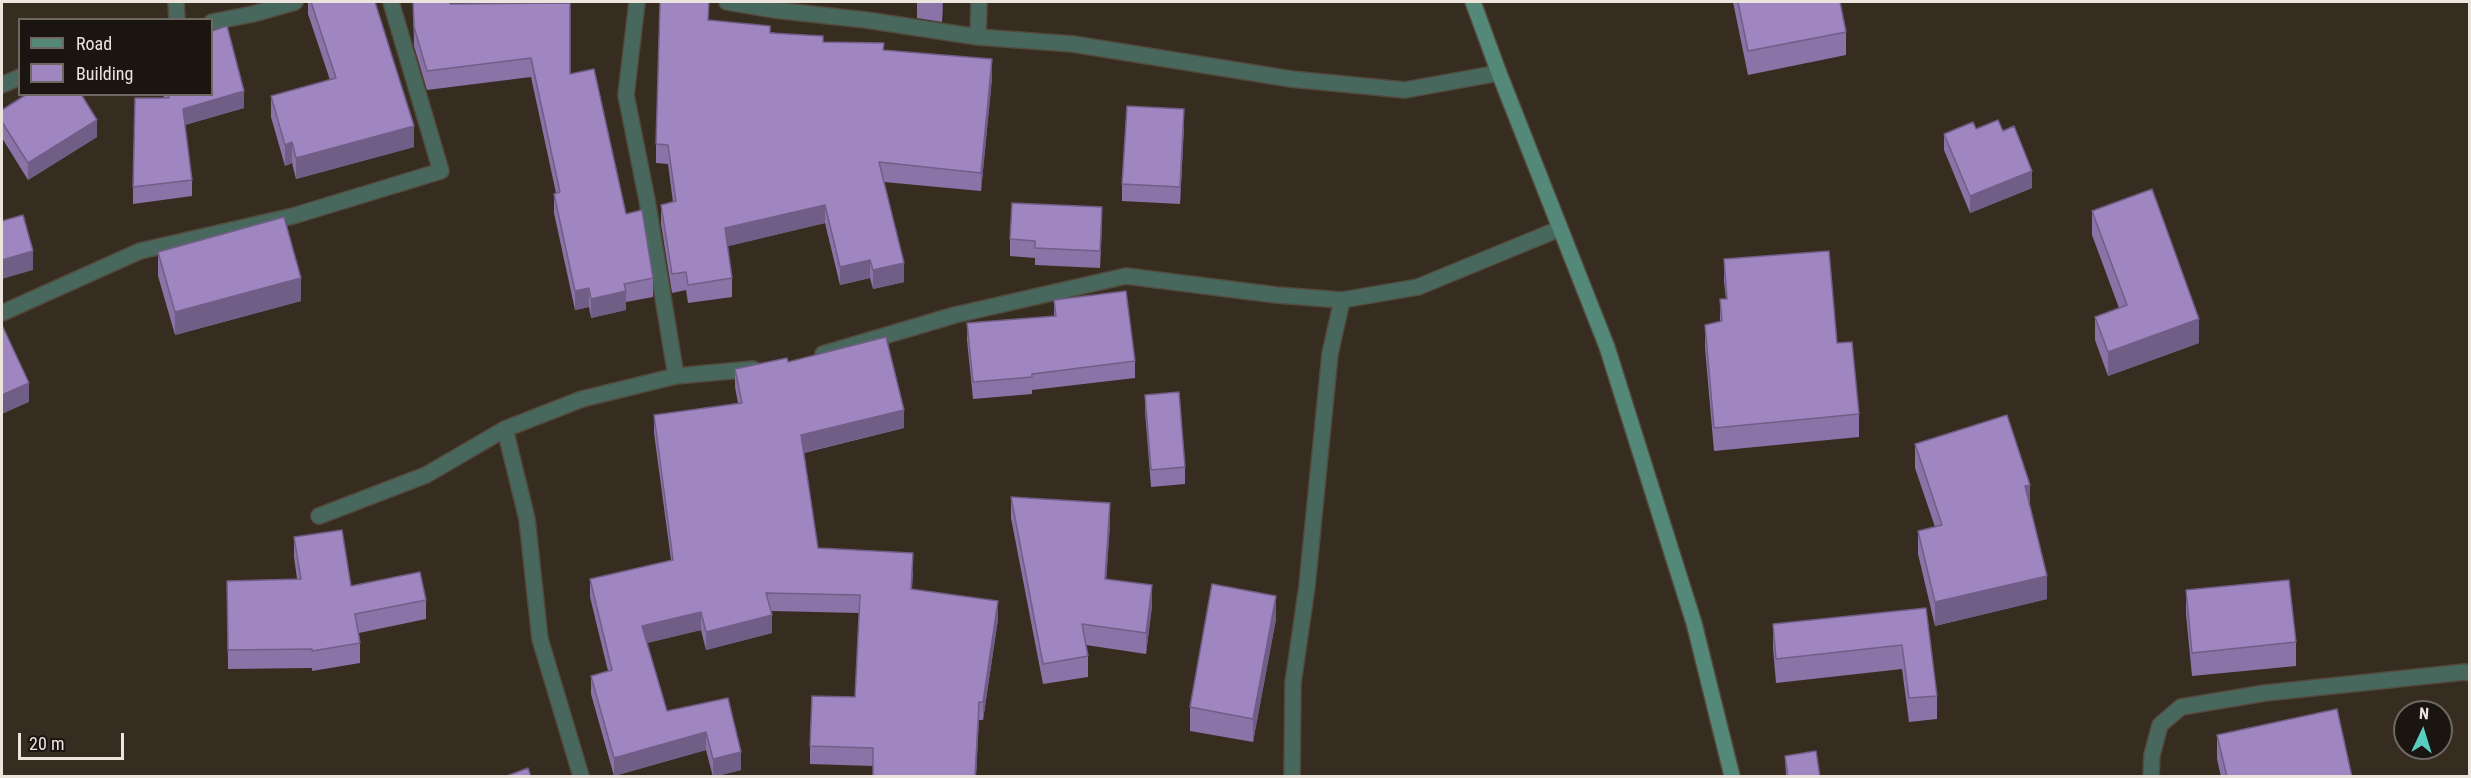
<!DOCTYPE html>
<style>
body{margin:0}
#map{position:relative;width:2471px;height:778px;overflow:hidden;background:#362c20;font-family:"Roboto Condensed",sans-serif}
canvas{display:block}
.frame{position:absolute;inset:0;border:3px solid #ece5dd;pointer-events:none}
.legend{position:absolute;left:18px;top:18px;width:195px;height:78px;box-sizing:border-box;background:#1a1510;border:2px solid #6e6862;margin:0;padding:8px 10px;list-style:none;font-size:18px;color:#ece5dd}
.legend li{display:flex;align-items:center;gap:12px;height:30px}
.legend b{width:30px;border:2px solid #6e6862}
.north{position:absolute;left:2393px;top:700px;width:60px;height:60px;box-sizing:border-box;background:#1a1510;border:2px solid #6e6862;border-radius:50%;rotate:4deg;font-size:16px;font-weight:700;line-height:24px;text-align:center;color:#ece5dd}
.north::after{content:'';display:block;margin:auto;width:21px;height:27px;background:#58cec0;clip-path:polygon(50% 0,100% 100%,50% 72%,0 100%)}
.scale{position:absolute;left:18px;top:733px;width:106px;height:27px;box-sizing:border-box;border:3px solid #ece5dd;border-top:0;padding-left:8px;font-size:18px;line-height:21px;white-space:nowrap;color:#ece5dd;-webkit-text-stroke:4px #1a1510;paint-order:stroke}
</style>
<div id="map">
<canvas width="2471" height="778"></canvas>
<div class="frame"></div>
<ul class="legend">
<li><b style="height:8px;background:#548879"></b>Road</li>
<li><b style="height:16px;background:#a086c1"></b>Building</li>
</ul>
<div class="north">N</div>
<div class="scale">20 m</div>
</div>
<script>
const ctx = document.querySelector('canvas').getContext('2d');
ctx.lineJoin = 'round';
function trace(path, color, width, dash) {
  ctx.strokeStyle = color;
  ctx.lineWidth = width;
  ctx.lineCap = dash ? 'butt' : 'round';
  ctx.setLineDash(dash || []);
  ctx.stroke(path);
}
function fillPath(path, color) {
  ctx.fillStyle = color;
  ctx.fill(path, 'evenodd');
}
const minor = new Path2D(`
 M 176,2 L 177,20
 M 637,2 L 626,95 L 647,200 L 676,376
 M 727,2 L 774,10 L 866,20 L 978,37 L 1073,44 L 1291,79 L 1405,90 L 1499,73
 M 212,22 L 253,14 L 295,2
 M 978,37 L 979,2
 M 2,85 L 20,77
 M 2,313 L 140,251 L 293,216 L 441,171 L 391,2
 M 823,354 L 955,315 L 1126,276 L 1276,295 L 1342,300
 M 319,516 L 426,475 L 505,429
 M 581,776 L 540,639 L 527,519 L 505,429 L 582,399 L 676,376 L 753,369
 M 1292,776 L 1293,683 L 1307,586 L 1330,354 L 1342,300 L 1418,287 L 1559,229
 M 2151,776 L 2152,755 L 2160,725 L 2181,707 L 2265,693 L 2465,672 L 2470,673`);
const secondary = new Path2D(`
 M 1473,2 L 1499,73 L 1607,347 L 1694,623 L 1732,776`);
const wall = new Path2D(`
 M 308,2 L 375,2 L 414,147 L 296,179 L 292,163 L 285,166 L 271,117 L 271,96 L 330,80 L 308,14 Z
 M 413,2 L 450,2 L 450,4 L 570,74 L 626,214 L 653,278 L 653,297 L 626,302 L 626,310 L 591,318 L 589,307 L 575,310 L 554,213 L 554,194 L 556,193 L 531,77 L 427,90 L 414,46 Z
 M 917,2 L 943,2 L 942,22 L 917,18 Z
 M 1733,2 L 1840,2 L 1846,32 L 1846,55 L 1748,75 Z
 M 709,20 L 823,42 L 884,50 L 992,78 L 981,191 L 884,182 L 904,282 L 873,289 L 870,278 L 840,285 L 825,223 L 728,246 L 732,278 L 732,297 L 688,303 L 686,290 L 672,293 L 661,224 L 661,205 L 673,202 L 668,164 L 656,163 L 656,144 Z
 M 163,94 L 212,94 L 244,108 L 185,125 L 192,180 L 192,196 L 133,204 L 133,187 L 164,98 Z
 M 2,110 L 97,137 L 28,180 L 2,138 Z
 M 1184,126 L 1180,204 L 1122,201 L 1122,184 Z
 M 1976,129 L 2003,131 L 2032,188 L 1970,213 L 1944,150 L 1944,134 Z
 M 2092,211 L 2199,343 L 2108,376 L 2095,340 L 2095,317 L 2119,308 L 2092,235 Z
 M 1102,224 L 1100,268 L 1035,265 L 1035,258 L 1010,256 L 1010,239 Z
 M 158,252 L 301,301 L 175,335 L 158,276 Z
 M 1724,259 L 1837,343 L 1859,414 L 1859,437 L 1714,451 L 1705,348 L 1705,325 L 1720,322 L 1720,299 L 1726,299 L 1724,282 Z
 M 1054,300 L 1135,361 L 1135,378 L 1032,390 L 1032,394 L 973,399 L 967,340 L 967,323 L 1054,316 Z
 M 788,362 L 904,428 L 804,453 L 818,548 L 913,571 L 912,590 L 998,619 L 983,720 L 979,720 L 976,777 L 873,777 L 873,766 L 810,764 L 810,746 L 855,697 L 859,613 L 771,611 L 772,633 L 706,650 L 701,630 L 647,643 L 667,711 L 728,698 L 741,770 L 713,777 L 706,750 L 614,776 L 591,694 L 591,676 L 608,671 L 590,597 L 590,579 L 671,560 L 654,433 L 654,415 L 738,403 L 735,387 L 735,369 Z
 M 1145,395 L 1185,467 L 1185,484 L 1151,487 L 1145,411 Z
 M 1915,444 L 2030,506 L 2047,599 L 1935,626 L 1918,554 L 1918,531 L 1935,527 L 1915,468 Z
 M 1011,497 L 1110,524 L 1106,580 L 1152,606 L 1146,654 L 1086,645 L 1088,656 L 1088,677 L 1043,684 L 1011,518 Z
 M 294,537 L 351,586 L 426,600 L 426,619 L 359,633 L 360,643 L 360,663 L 312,671 L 312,668 L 228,669 L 227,581 L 297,579 L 294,557 Z
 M 2186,590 L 2296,642 L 2296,666 L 2192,676 L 2186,614 Z
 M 1926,608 L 1937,696 L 1937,719 L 1909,722 L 1902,669 L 1776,683 L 1773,648 L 1773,624 Z
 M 1276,619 L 1253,742 L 1190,731 L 1190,707 Z
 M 2217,735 L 2352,777 L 2221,777 L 2217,759 Z
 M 1785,756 L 1820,777 L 1786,777 Z`);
const shadedWall = new Path2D(`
 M 942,2 L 943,2 L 942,22 Z
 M 992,59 L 992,78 L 981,191 L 981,173 Z
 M 244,91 L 244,108 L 183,125 L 183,109 Z
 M 1184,109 L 1184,126 L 1180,204 L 1180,187 Z
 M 97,120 L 97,137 L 28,180 L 28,163 Z
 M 414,126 L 414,147 L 296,179 L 296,158 Z
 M 292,142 L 292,163 L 285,166 L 285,145 Z
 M 2032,171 L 2032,188 L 1970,213 L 1970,196 Z
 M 825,205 L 825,223 L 725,247 L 725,228 Z
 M 33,251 L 33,270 L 2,279 L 2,260 Z
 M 870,260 L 870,278 L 840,285 L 840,267 Z
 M 904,263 L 904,282 L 873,289 L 873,270 Z
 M 301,278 L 301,301 L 175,335 L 175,312 Z
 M 589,288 L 589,307 L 575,310 L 575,291 Z
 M 626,291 L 626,310 L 591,318 L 591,299 Z
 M 2199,319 L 2199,343 L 2108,376 L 2108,352 Z
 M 29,383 L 29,402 L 2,414 L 2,395 Z
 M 904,410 L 904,428 L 801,453 L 801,435 Z
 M 2030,485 L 2030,508 L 2025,486 Z
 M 1110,503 L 1110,524 L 1105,600 L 1105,579 Z
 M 2047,576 L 2047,599 L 1935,626 L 1935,602 Z
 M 1152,585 L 1152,606 L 1146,654 L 1146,633 Z
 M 1276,596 L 1276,619 L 1253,742 L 1253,719 Z
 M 998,601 L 998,619 L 983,720 L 983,702 Z
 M 701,612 L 701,630 L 642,644 L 642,626 Z
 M 772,615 L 772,633 L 706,650 L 706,632 Z
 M 979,702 L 976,777 L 975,777 Z
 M 706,732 L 706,750 L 614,776 L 614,758 Z
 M 741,752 L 741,770 L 713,777 L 713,759 Z`);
const building = new Path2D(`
 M 311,2 L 375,2 L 414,126 L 296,158 L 292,142 L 285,145 L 271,96 L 336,78 Z
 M 413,2 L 450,2 L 450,4 L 570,3 L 570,74 L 594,69 L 626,214 L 642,210 L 653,278 L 624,284 L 626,291 L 591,299 L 589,288 L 575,291 L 554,194 L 560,192 L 531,58 L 427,71 L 414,27 Z
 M 660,2 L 709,2 L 708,20 L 770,26 L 770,33 L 823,36 L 823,42 L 884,43 L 883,50 L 992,59 L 981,173 L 879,162 L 904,263 L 873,270 L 870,260 L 840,267 L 825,205 L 725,228 L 732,278 L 688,285 L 686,272 L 672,274 L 661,205 L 676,201 L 668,145 L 656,144 Z
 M 1738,2 L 1840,2 L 1846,32 L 1748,51 Z
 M 227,26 L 244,91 L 183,109 L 192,180 L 133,187 L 135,98 L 169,98 L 168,94 L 212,94 L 212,31 Z
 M 27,94 L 81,94 L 97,120 L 28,163 L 2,122 L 2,110 Z
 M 1127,106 L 1184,109 L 1180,187 L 1122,184 Z
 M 1998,120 L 2003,131 L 2014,126 L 2032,171 L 1970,196 L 1944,134 L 1973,122 L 1976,129 Z
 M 2152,189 L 2199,319 L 2108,352 L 2095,317 L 2127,305 L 2092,211 Z
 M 1012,203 L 1102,207 L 1100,251 L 1035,248 L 1035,241 L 1010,239 Z
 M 23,215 L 33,251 L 2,260 L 2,221 Z
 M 284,217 L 301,278 L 175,312 L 158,252 Z
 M 1829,251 L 1837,343 L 1852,342 L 1859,414 L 1714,428 L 1705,325 L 1722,321 L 1720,299 L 1727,299 L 1724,259 Z
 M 1126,291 L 1135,361 L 1032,374 L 1032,377 L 973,382 L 967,323 L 1056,316 L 1054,300 Z
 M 2,325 L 29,383 L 2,395 Z
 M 886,337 L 904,410 L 801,435 L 818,548 L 913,553 L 911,589 L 998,601 L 983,702 L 979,702 L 975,777 L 873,777 L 873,748 L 810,746 L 812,696 L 855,697 L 860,595 L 766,593 L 772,615 L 706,632 L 701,612 L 642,626 L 667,711 L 728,698 L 741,752 L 713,759 L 706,732 L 614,758 L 591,676 L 612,670 L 590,579 L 673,560 L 654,415 L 742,403 L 735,369 L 787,358 L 788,362 Z
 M 1179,392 L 1185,467 L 1151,470 L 1145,395 Z
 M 2007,415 L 2030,485 L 2025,486 L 2047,576 L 1935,602 L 1918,531 L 1942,525 L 1915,444 Z
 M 1011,497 L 1110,503 L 1105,579 L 1152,585 L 1146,633 L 1082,624 L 1088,656 L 1043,664 Z
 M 342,530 L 351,586 L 420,572 L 426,600 L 355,614 L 360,643 L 312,651 L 312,649 L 228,650 L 227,581 L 301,579 L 294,537 Z
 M 2289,580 L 2296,642 L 2192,653 L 2186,590 Z
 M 1212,584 L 1276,596 L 1253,719 L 1190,707 Z
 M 1926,608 L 1937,696 L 1909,698 L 1902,645 L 1776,659 L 1773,624 Z
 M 2337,709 L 2352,777 L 2227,777 L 2217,735 Z
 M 1816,751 L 1820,777 L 1788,777 L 1785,756 Z
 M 528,768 L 531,777 L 504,777 Z`);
trace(minor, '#534a3e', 18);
trace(secondary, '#534a3e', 18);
trace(minor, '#48685e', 15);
trace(secondary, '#548879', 15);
fillPath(wall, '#8a73a6');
fillPath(shadedWall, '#705e87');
fillPath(building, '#a086c1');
trace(building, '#705e87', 1.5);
</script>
